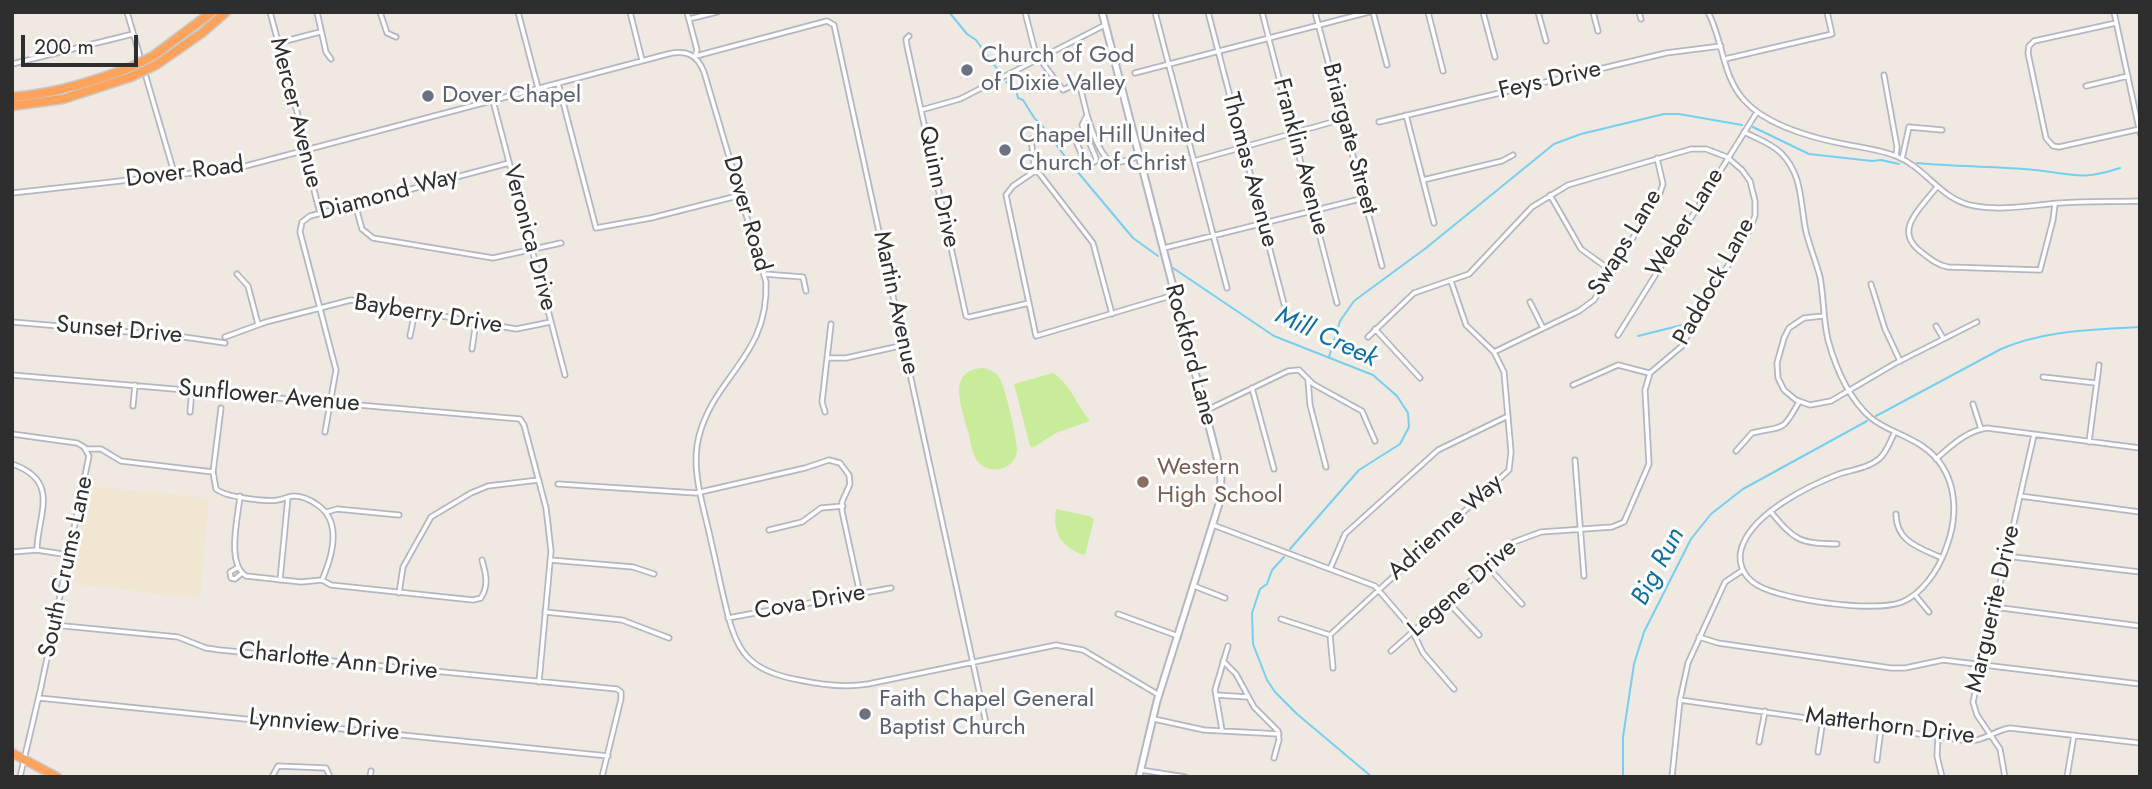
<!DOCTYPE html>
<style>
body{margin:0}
#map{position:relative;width:2152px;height:789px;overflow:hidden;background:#efe9e1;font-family:Jost,sans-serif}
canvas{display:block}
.frame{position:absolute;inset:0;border:14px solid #2e2e2e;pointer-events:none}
.scale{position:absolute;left:21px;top:35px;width:117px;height:32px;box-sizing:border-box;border:4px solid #2e2e2e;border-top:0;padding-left:9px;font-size:21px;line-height:24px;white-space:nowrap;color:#2e2e2e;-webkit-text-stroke:5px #fff;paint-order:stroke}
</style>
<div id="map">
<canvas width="2152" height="789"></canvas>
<div class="frame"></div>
<div class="scale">200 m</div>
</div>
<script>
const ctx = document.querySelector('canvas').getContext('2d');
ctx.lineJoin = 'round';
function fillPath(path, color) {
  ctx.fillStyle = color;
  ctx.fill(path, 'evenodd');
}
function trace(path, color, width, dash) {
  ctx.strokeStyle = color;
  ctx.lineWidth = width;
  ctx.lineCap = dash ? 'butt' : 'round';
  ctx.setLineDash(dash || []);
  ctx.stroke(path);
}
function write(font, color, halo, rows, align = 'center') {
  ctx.font = font + ' Jost,sans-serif';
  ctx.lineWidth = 6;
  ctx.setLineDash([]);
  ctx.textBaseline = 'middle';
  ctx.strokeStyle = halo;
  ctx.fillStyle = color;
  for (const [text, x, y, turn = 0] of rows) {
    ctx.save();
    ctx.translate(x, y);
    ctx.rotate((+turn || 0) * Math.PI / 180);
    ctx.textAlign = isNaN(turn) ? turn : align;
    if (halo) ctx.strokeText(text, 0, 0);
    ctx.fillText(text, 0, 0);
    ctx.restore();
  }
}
const education = new Path2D(`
 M 88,486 L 209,498 L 200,599 L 68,583 Z`);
const pitch = new Path2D(`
 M 983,368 C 990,369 996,372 1000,379 C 1005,387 1018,442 1017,452 C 1016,460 1008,468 999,469 C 991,471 980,467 976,459 C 971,450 970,437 967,428 C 962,406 946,370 983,368 Z
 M 1053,373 C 1071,385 1076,404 1090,421 L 1056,433 L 1034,447 L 1030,446 L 1014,384 Z
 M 1056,509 L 1089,516 L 1094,519 L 1085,555 C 1062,549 1052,532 1056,509 Z`);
const stream = new Path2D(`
 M 949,12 L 967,34 L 976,40 L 1001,74
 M 1006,82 L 1016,90 L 1018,98 L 1023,100 L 1035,119 L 1041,124 L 1066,158 L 1133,238 L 1158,256
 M 1753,127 L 1809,154 L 1872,161 L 1881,160 L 1899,164
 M 1917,163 C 1957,167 1996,166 2035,170 C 2073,174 2081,181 2120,168
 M 1709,192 L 1728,163
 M 1667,260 L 1677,244
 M 1173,268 L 1274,336 L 1373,375 L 1397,396 L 1408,413 L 1409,427 L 1400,444 L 1359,470 L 1290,549
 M 1626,327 L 1630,318
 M 1638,336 L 1690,323
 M 1329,357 L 1340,321 L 1354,301 L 1426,248 L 1554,144 L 1581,134 L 1664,114 L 1679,114 L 1742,125
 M 1876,416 L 2001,349 C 2045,330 2092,330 2140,327
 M 1284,557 L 1272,570 L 1267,584 L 1260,589 L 1252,613 L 1253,644 L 1267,680 L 1275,692 L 1297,714 L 1372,777
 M 1623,777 L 1623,737 L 1634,664 L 1644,632 L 1691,539 L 1711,514 L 1743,489 L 1867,421`);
const street = new Path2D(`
 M 127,12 L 175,176
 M 270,12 L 304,138 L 304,152 L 320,213
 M 317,12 L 326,52 L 331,59
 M 380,12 L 387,33 L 396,37
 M 518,12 L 538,88
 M 630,12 L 642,60
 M 687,12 L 697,50 L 695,56
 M 1025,12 L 1037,59
 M 1155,12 L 1227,288
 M 1208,12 L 1290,327
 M 1262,12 L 1337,303
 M 1315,12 L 1382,266
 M 1373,12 L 1387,65
 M 1428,12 L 1443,71
 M 1483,12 L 1495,57
 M 1538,12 L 1546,41
 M 1593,12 L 1598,31
 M 1639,12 L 1641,19
 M 1708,12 C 1723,40 1722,76 1744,100 C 1767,126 1816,139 1849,145 C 1865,148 1881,150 1896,156 C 1927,168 1941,201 1975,206 C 2003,211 2032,205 2060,203 C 2087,201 2113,202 2140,201
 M 2114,12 L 2140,133
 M 689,19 L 717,12
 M 2116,23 L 2034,41 L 2029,46 L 2028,53 L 2046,138 L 2053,146 L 2059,147 L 2140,129
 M 909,36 L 906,39 L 907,46 L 966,316 L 969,317 L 1029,303
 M 278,43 L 320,32
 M 696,56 L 827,21 L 834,25 L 986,723
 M 1039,58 L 1063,90 L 1077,83 L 1080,86 L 1087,115 L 1082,125 L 1096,158 L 1096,161 L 1090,164 L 1085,162 L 1075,139 L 1085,131
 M 1725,59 L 1832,34 L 1827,12
 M 12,64 L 133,34
 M 1135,73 L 1369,12
 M 1884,75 L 1897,147 L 1896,156
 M 558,83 L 596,228 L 651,218 L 741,195
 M 2086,86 L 2128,76
 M 493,101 L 565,375
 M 921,110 L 960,99 L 1105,25
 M 1087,115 C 1091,127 1101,163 1116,163 C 1123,162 1131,158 1138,157
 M 1406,115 L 1434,223
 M 1379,122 L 1666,53 L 1721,46
 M 1744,132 C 1756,138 1771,143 1781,153 C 1803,175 1800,203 1806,232 C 1810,247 1816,262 1820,277 C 1824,298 1823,319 1828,340 C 1836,369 1848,398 1871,418 C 1886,430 1906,435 1922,446 C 1958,470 1960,514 1945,551 C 1938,570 1922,594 1902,602 C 1875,613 1782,600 1757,585 C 1742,576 1736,560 1743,544 C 1756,512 1808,486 1839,474 C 1852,470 1868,468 1879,459 C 1887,452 1890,441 1895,432
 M 1031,139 L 1035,171 L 1039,173 L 1093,243 L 1112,314
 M 1902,159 L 1909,127 L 1942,130
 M 1194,161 L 1343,119
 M 1035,171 L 1013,186 L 1006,195 L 1036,336 L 1174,295
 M 1423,180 L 1502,161 L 1513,155
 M 1936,188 C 1921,208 1893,230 1920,251 C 1929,258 1937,265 1948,267 L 2040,270 L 2053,220 L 2055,204
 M 12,193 L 238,168 L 668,54 C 686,50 697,54 704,72 L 766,282 C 769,356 715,375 699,436 C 690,470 704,507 711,541 C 716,562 720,583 725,603 C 736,652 748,671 799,680 C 822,685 844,688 868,684 L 1056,645 L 1083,650 L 1159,695
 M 1550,195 L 1581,249 L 1613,272
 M 355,204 L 362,229 L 373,238 L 493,258 L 561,243
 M 1164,248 L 1364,198
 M 237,274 L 248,286 L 258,324
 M 764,274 L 803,277 L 806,291
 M 1871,284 L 1885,329 L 1900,361
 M 1530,302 L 1543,328
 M 1823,316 L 1804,318 L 1789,328 L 1784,338 L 1777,363 L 1778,378 L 1784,390 L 1796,400 L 1810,405 L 1831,401 L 1894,364 L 1977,322
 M 12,322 L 177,336 L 225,343
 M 1936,326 L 1943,338
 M 1375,329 L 1420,378
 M 1618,335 L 1757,112
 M 410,336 L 415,311
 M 225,337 L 266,322 L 351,300 L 516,329 L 551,322
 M 1368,337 L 1414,293 L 1469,274 L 1532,207 L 1568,185 L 1691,149 L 1706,149 L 1727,157 L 1742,170 L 1750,181 L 1755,201 L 1755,216 L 1749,231 L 1699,313 L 1682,346 L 1650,373 L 1645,390 L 1649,464 L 1624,522 L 1612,527 L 1541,532 L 1514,542 L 1391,651
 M 472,349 L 476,322
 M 1494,352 L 1579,311 L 1594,300 L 1659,196 L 1663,184 L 1657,158
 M 827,358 L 846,358 L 904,345
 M 12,375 L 520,419 L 524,425 L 546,508 L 551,551 L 539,682
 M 2043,377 L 2096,383
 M 1308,380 L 1310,405 L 1326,467
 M 1573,385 L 1618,365 L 1649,373
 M 1252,388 L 1274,469
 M 1973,404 L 1981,429
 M 133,406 L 135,385
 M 221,408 L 213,472 L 216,489 C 225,497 266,502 278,500 C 284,499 289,496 294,496 C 304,496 311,500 319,506 C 342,523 332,557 322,580
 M 1205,411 L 1288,371 L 1299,370 L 1313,384 L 1362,411 L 1375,441
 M 190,412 L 192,390
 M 825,412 L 822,402 L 831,324
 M 325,432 L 336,370 L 300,232 L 302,222 L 310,216 L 509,163
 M 12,434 L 77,443 L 84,447 L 89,456 L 41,687 L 20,777
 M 2089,442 L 2099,365
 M 86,449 L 101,449 L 121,461 L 213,472
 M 1736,451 L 1752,433 C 1784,425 1781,434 1799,402
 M 1936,459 C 1951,446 1966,431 1987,428 L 2140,448
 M 1575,460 L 1584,576
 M 12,464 C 62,481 37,516 37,550
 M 558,484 L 696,493 L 805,468 L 829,460 L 840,463 L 849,475 L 850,484 L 842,502 L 842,511 L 860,594
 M 240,496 C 238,518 226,563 246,576 L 301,582 L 322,580
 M 2020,496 L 2140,512
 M 327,512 L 337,509 L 399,515
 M 1771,512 C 1795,541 1799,543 1837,544
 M 1896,514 C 1896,542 1920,548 1942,558
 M 1213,525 L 1375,586 L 1411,628 L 1423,653 L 1454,689
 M 769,530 L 802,522 L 821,508 L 843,506
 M 12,552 L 37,550 L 69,555
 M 2006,556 L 2140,572
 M 550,560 L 633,567 L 654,574
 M 1486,565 L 1522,604
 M 237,568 L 230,572 L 231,578 L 235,579 L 242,573
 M 1330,569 L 1345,534 L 1438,450 L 1508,416
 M 280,580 L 288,497
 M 322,580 L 331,585 L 473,600 L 481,598 C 489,585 486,574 482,560
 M 1194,586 L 1225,598
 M 399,593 L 403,567 L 431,517 L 471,493 L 488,486 L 539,480
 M 1915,595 L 1929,612
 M 1447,601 L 1479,635
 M 1994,607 L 2140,626
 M 545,612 L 622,620 L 669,638
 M 1118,614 L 1178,636
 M 728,618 L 891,588
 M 1281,619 L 1330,635 L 1509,470 L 1511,452 L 1504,372 L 1494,352 L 1466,325 L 1451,281
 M 54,625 L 178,637 L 206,648 L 220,650 L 617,689 L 621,692 L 621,699 L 602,777
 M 1330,635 L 1333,668
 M 1699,637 L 1718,643 L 1891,668 L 1905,668 L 1943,660 L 2140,684
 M 1223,661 L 1236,674 L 1254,707 L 1278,731 L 1279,740 L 1274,758
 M 1216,695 L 1248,697
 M 39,698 L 608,756
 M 1680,700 L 1968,741 C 1985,741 1995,730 2010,728 L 2140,743
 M 1154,719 L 1204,730 L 1279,734
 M 1222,730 L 1215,690 L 1228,646
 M 1938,736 L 1937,756 L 1942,777
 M 1759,742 L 1765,711
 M 1818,752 L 1823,720
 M 1877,760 L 1881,728
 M 1141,770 L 1185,777
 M 272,777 L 278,766 L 326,768 L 330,777
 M 370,777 L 371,771
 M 1672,777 L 1680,700 L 1688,663 L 1725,582 L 1743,570
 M 2005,777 L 2000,749 L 1977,715 L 1973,702 L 2034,435
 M 2067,777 L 2074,735`);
const secondary = new Path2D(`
 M 1102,12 L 1217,457 L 1221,479 L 1219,504 L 1157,701 L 1139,777`);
const highway = new Path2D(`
 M 153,56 L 212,12
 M 156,65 L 202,33 L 226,12
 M 12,97 C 53,94 91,82 129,68
 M 12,106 L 63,99 L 131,77
 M 12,753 L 57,777`);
const highwayBridge = new Path2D(`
 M 129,68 L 153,56
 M 131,77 L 156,65`);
const markers = [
 [967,70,7,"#6b7280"],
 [428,96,7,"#6b7280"],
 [1005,150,7,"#6b7280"],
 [1143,482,7,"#8d6e63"],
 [865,714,7,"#6b7280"]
];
const worshipNames = [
 ["Church of God",981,56],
 ["of Dixie Valley",981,84],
 ["Dover Chapel",442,96],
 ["Chapel Hill United",1019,136],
 ["Church of Christ",1019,164],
 ["Faith Chapel General",879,700],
 ["Baptist Church",879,728]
];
const streetNames = [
 ["Feys Drive",1550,81,-13],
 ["Mercer Avenue",295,113,76],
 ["Briargate Street",1349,139,75],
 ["Franklin Avenue",1300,157,75],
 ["Thomas Avenue",1249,170,75],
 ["Dover Road",185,173,-7],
 ["Quinn Drive",938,187,78],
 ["Diamond Way",389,195,-15],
 ["Dover Road",746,214,74],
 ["Weber Lane",1686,223,-58],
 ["Veronica Drive",529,238,75],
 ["Swaps Lane",1626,243,-59],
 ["Paddock Lane",1715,282,-61],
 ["Martin Avenue",895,303,78],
 ["Bayberry Drive",428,315,9],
 ["Sunset Drive",119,331,5],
 ["Rockford Lane",1190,355,75],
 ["Sunflower Avenue",269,397,5],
 ["Adrienne Way",1446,528,-42],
 ["South Crums Lane",67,567,-78],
 ["Legene Drive",1463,589,-41],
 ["Cova Drive",810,603,-10],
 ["Marguerite Drive",1994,609,-77],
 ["Charlotte Ann Drive",338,662,6],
 ["Lynnview Drive",324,726,6],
 ["Matterhorn Drive",1890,727,7]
];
const educationNames = [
 ["Western",1157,468],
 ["High School",1157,496]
];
const waterNames = [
 ["Mill Creek",1326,338,25],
 ["Big Run",1659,567,-62]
];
fillPath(education, '#f0e6d1');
fillPath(pitch, '#c9ec9a');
trace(stream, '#75cff0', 2);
trace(street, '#b4b7c1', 7);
trace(secondary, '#b4b7c1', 9);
trace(highway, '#c9c9c9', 11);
trace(street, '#fff', 3.5);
trace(secondary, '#fff', 5);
trace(highway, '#ffa35c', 8);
trace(highwayBridge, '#c9c9c9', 11, []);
trace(highwayBridge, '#ffa35c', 8);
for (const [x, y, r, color] of markers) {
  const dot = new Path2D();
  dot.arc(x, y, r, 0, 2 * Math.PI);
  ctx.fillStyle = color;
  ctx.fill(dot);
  trace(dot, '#fff', 2.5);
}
write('24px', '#5b616d', '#fff', worshipNames, 'left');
write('24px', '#2e2e2e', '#fff', streetNames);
write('24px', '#785e54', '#fff', educationNames, 'left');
write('italic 26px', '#0d6fa3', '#fff', waterNames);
</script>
